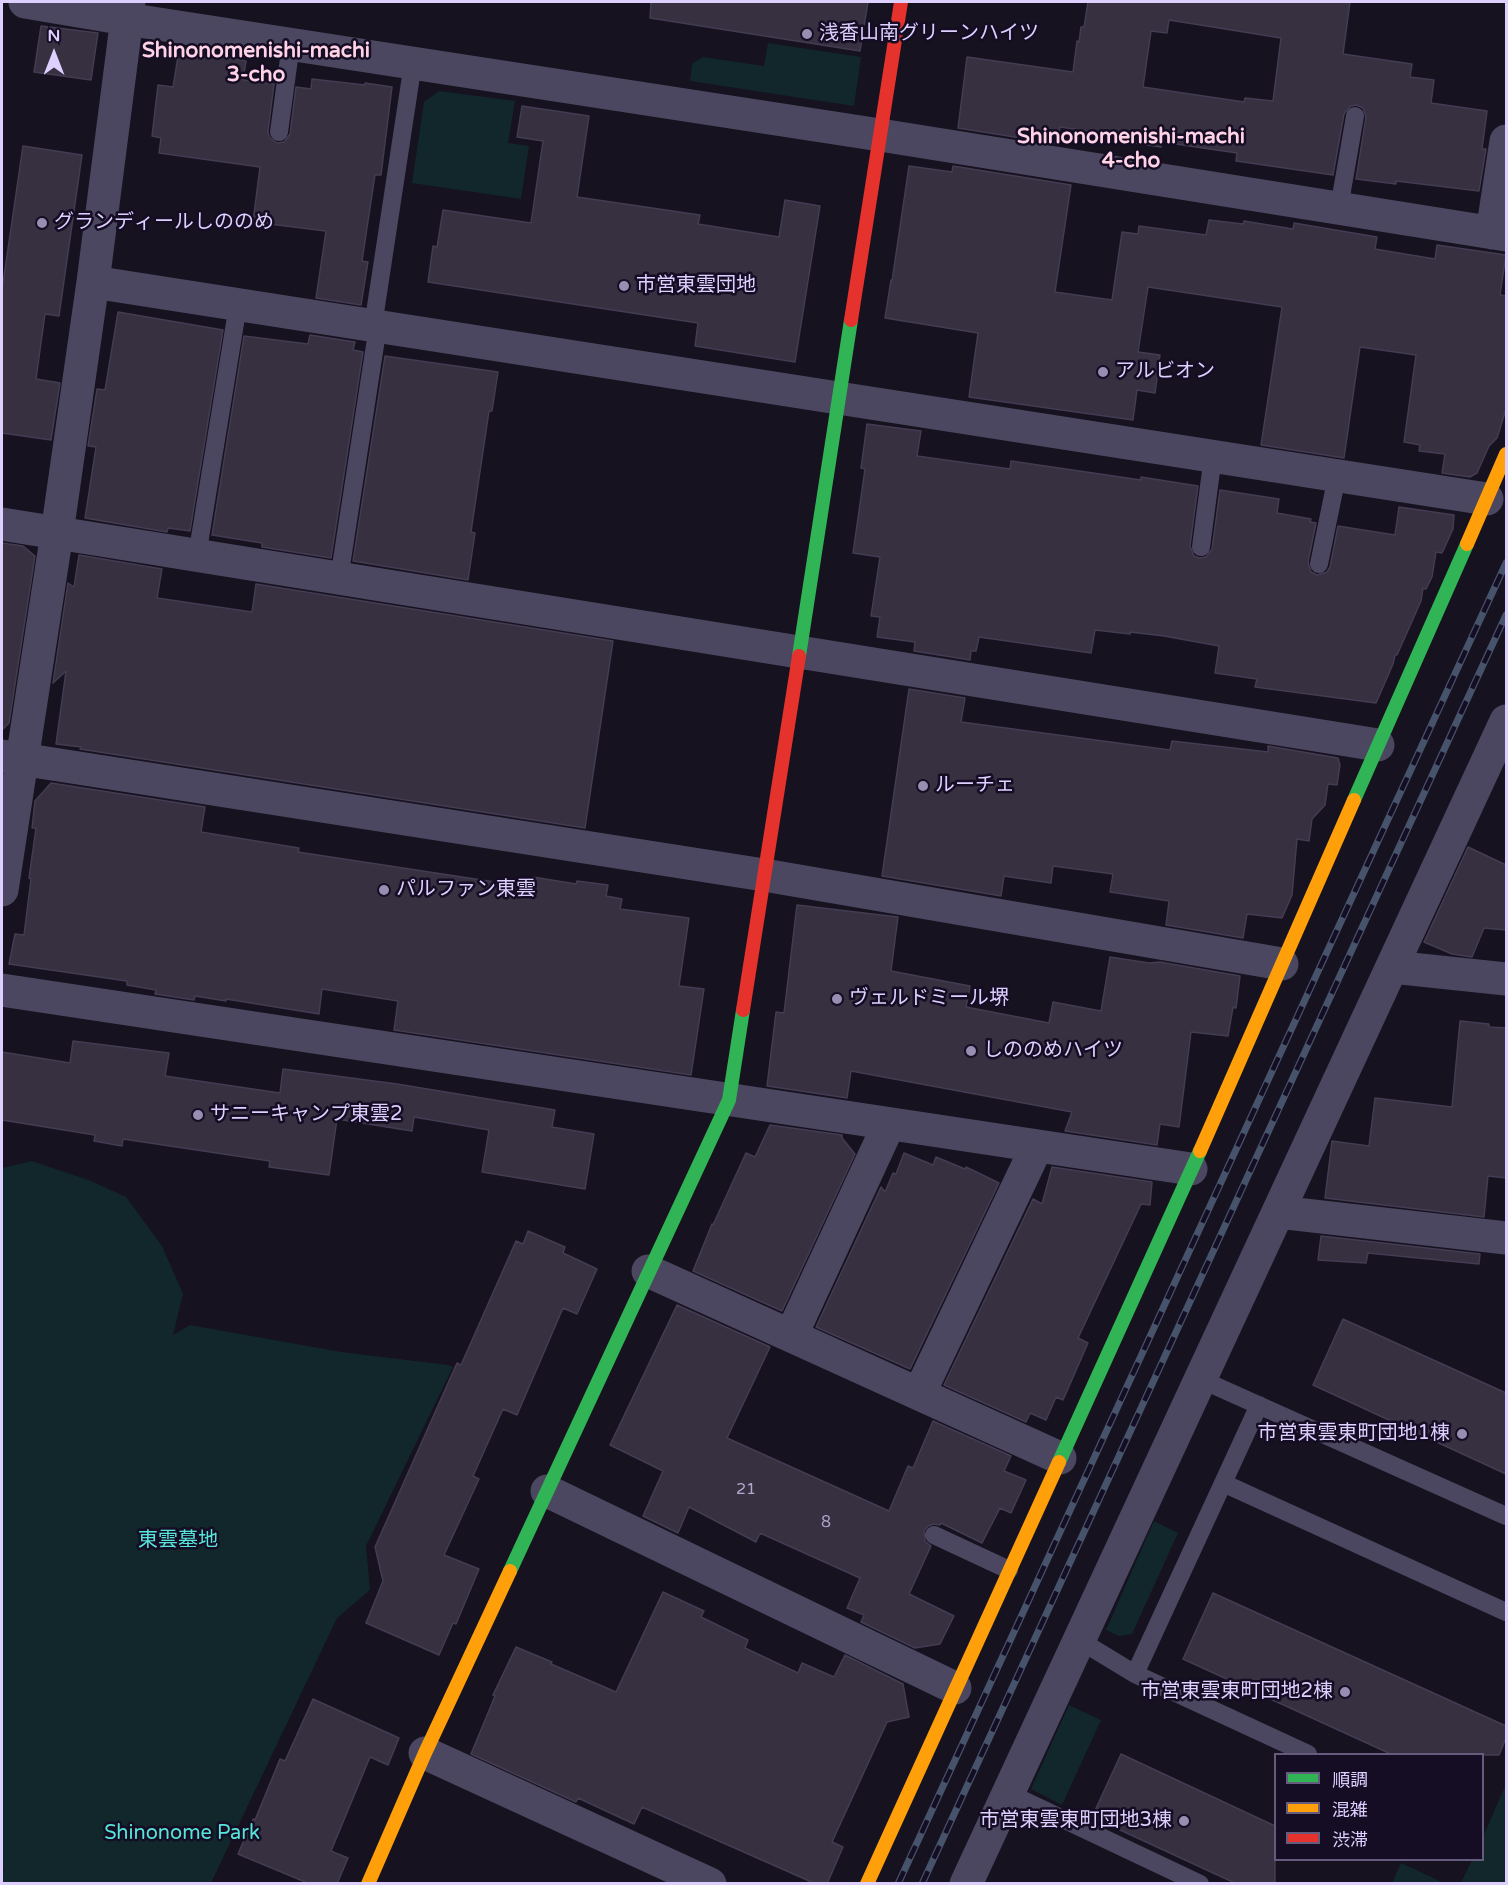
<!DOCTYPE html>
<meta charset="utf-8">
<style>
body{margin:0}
#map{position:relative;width:1508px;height:1885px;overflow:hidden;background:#16121f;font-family:"Varela Round","Noto Sans JP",sans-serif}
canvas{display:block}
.frame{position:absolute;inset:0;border:3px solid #ddd0ff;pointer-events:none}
.legend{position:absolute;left:1274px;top:1753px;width:210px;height:108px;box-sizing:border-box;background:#150d24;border:2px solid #655b7c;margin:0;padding:8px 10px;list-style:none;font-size:18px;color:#ddd0ff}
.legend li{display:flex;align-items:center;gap:12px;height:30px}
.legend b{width:30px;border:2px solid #655b7c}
.north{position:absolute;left:24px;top:24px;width:60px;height:60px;-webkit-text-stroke:4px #150d24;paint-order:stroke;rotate:0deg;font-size:16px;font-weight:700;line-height:24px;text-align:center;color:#ddd0ff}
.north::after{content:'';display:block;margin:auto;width:21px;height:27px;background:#ddd0ff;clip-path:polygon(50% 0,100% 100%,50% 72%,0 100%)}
</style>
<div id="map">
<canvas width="1508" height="1885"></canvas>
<div class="frame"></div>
<ul class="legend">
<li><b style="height:8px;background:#30b455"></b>順調</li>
<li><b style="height:8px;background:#ff9f0a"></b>混雑</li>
<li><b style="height:8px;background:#e5322d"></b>渋滞</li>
</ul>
<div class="north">N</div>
</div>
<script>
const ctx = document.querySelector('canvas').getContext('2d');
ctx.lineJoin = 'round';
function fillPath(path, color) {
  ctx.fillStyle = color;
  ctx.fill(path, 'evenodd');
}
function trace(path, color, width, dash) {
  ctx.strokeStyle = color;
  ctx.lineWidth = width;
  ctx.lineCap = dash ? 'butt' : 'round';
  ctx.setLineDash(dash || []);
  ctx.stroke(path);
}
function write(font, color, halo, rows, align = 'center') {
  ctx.font = font + ' "Varela Round","Noto Sans JP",sans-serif';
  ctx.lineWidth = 5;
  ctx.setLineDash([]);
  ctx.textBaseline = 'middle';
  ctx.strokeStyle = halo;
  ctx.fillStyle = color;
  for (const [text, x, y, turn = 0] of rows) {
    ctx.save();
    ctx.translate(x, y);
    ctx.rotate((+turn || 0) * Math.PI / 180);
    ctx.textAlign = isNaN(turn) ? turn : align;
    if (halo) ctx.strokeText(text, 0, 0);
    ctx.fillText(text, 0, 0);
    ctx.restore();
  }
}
const green = new Path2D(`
 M 768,43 L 861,57 L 854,106 L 690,81 L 692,64 L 703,57 L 764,66 Z
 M 439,91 L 515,101 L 508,143 L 529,146 L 521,199 L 412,183 L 424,102 Z
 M 32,1161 L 91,1181 L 126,1197 L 162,1246 L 183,1294 L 173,1335 L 190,1325 L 341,1352 L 448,1365 L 453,1367 L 366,1546 L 370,1590 L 337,1618 L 211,1883 L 2,1883 L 2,1875 L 4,1871 L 2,1870 L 2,1168 Z
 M 1154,1521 L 1178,1533 L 1132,1634 L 1119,1636 L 1106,1630 Z
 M 1069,1705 L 1101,1720 L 1062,1805 L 1031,1789 Z
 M 1506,1784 L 1506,1883 L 1461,1883 L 1472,1860 L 1482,1860 L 1483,1837 Z
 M 1401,1863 L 1444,1883 L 1392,1883 Z`);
const building = new Path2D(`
 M 651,2 L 868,2 L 860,51 L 650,18 Z
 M 1088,2 L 1350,2 L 1343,54 L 1412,64 L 1410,77 L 1434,80 L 1431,103 L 1487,111 L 1482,149 L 1486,149 L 1479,191 L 1396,181 L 1396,184 L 1356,179 L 1366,117 L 1363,108 L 1356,105 L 1351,106 L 1344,114 L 1333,175 L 1236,161 L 1237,153 L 1162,142 L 1161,147 L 1114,140 L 1114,135 L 1060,127 L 1058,144 L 958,128 L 967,57 L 1073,72 L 1077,41 L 1079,42 L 1081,27 L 1084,27 ZM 1169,20 L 1281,38 L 1273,101 L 1245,98 L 1244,102 L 1143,87 L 1151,31 L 1167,33 Z
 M 41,26 L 98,33 L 91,80 L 34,72 Z
 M 179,50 L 246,61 L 243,80 L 274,84 L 268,131 L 269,137 L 277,143 L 284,142 L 290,134 L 296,87 L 311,89 L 312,79 L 365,85 L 365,83 L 392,87 L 381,175 L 375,175 L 362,261 L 368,262 L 361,305 L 316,298 L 326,231 L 253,222 L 260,167 L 159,153 L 161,138 L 152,136 L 158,85 L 173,87 Z
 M 522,106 L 589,116 L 577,197 L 700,215 L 698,224 L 779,237 L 785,200 L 820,206 L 795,362 L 695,346 L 698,323 L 428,282 L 433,246 L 437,247 L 443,210 L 531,223 L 543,141 L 517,137 Z
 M 23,146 L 82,155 L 59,316 L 45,314 L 36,379 L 60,383 L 51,440 L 2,433 L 2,290 Z
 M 909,166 L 952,172 L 953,166 L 1071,185 L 1055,292 L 1112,300 L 1122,232 L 1138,234 L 1139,226 L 1206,235 L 1209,220 L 1243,224 L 1244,221 L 1293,229 L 1294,223 L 1377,237 L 1375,249 L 1435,259 L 1437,245 L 1506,255 L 1500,295 L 1506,296 L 1506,409 L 1497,438 L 1489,446 L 1477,473 L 1470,477 L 1442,473 L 1445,454 L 1419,451 L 1420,445 L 1404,442 L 1416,355 L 1360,347 L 1344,458 L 1261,445 L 1282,307 L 1148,287 L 1138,352 L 1160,355 L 1155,393 L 1137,390 L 1133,420 L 969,397 L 978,333 L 885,318 L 891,280 L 892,281 Z
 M 118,312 L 223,330 L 190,531 L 168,528 L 167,532 L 85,518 L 96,447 L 88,446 L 97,389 L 105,390 Z
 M 310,335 L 355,342 L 353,350 L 363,352 L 331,558 L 262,547 L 262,543 L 212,535 L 244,336 L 308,344 Z
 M 385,356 L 498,372 L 492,411 L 489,411 L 471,532 L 475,533 L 468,580 L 353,561 Z
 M 867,424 L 921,431 L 917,456 L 1010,469 L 1011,461 L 1141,480 L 1141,477 L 1198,486 L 1190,546 L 1194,556 L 1199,558 L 1206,557 L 1212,549 L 1220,490 L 1279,499 L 1277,513 L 1311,519 L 1310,522 L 1316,523 L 1308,562 L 1311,572 L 1317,575 L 1327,572 L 1330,567 L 1338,526 L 1395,535 L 1399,507 L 1454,515 L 1453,529 L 1442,553 L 1436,552 L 1432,577 L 1426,589 L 1423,588 L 1421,601 L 1397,655 L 1395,655 L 1393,664 L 1376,703 L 1255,687 L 1257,679 L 1215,673 L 1219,646 L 1164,636 L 1130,632 L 1130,634 L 1095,630 L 1091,653 L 979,637 L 976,651 L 971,651 L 970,660 L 914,651 L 915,642 L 877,637 L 880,617 L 871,616 L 880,557 L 853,553 L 865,469 L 861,468 Z
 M 2,543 L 23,546 L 35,556 L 9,723 L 2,730 Z
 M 79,555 L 162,569 L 157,598 L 252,612 L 256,584 L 613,641 L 585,828 L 80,749 L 81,747 L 56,744 L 66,671 L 53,683 L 68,583 L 74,587 Z
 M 909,689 L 965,698 L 961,722 L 1170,750 L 1172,741 L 1268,752 L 1268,746 L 1338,758 L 1340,765 L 1337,785 L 1328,784 L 1325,805 L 1312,819 L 1309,841 L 1297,839 L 1292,895 L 1282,918 L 1247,914 L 1243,938 L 1166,925 L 1169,901 L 1110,892 L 1113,874 L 1053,866 L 1051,883 L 1004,876 L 1001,896 L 882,876 Z
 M 51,783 L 205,807 L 201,832 L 299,848 L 298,852 L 521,886 L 522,882 L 532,884 L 533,877 L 576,884 L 577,881 L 608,885 L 606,896 L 622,899 L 620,909 L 689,918 L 679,986 L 704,989 L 691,1075 L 394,1030 L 398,1001 L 322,989 L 319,1014 L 226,999 L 226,1001 L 195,996 L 194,1000 L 155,994 L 156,990 L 127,985 L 127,981 L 9,964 L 15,934 L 24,935 L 31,879 L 29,878 L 36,828 L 32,828 L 35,801 Z
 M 1468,847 L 1506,865 L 1506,930 L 1484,928 L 1472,957 L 1452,954 L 1424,942 Z
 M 797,905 L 898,917 L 891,971 L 970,986 L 966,1007 L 1049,1023 L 1053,1002 L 1101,1011 L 1110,957 L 1149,963 L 1160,962 L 1240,976 L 1236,1008 L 1233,1007 L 1228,1036 L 1191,1032 L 1179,1127 L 1160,1124 L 1157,1145 L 1065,1131 L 1072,1112 L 851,1071 L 847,1098 L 767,1086 L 776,1012 L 784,1013 Z
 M 1460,1021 L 1489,1024 L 1489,1027 L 1506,1028 L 1506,1178 L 1488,1176 L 1484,1217 L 1325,1198 L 1332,1141 L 1369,1146 L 1375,1098 L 1452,1107 Z
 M 73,1041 L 169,1053 L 165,1076 L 280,1093 L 283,1069 L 397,1084 L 555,1110 L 552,1127 L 594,1134 L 585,1189 L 482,1172 L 489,1130 L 414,1117 L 412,1131 L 337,1119 L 329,1175 L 269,1167 L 270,1161 L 123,1139 L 122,1146 L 94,1141 L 95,1135 L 2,1120 L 2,1052 L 70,1063 Z
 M 770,1125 L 842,1135 L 842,1138 L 855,1154 L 782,1311 L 693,1271 L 712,1224 L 713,1225 L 746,1153 L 755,1157 Z
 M 904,1153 L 933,1165 L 936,1157 L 965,1169 L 966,1167 L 999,1183 L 910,1369 L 816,1327 L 881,1187 L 885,1192 L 893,1173 L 896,1174 Z
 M 1052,1167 L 1152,1182 L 1150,1205 L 1141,1204 L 1078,1338 L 1088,1343 L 1063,1400 L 1056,1397 L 1046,1420 L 1030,1413 L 1026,1422 L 944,1385 L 1033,1199 L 1042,1204 Z
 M 528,1231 L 565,1247 L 563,1253 L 597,1269 L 577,1314 L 563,1308 L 517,1415 L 503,1409 L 473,1476 L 479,1479 L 444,1555 L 479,1569 L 456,1624 L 453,1623 L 439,1655 L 366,1623 L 383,1581 L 375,1547 L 457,1363 L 461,1365 L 516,1241 L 523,1244 Z
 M 1321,1236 L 1480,1254 L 1479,1264 L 1368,1253 L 1366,1263 L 1318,1260 Z
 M 677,1305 L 770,1347 L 727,1438 L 889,1511 L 908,1466 L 913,1468 L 933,1421 L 1011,1456 L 1004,1471 L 1026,1480 L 1011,1513 L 1000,1508 L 982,1543 L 941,1523 L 940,1525 L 934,1524 L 928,1526 L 924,1531 L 925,1541 L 931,1546 L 909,1594 L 954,1616 L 940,1644 L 915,1648 L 861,1622 L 864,1615 L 847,1608 L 860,1578 L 760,1533 L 756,1542 L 689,1507 L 678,1533 L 643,1516 L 663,1471 L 610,1445 Z
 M 1343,1319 L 1506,1393 L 1506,1474 L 1313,1385 Z
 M 663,1592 L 704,1611 L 701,1617 L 748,1640 L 745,1648 L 798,1673 L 802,1663 L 834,1677 L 845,1655 L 903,1684 L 909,1717 L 887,1722 L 832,1842 L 843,1847 L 827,1884 L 816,1884 L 642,1807 L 634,1824 L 578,1798 L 576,1802 L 471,1754 L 495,1696 L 493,1695 L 516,1647 L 552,1662 L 551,1664 L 616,1692 Z
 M 1213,1593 L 1506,1726 L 1506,1738 L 1499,1755 L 1393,1755 L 1183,1659 Z
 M 313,1699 L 399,1738 L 388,1765 L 370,1757 L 331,1851 L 348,1858 L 337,1884 L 310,1884 L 238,1854 L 253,1819 L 255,1820 L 280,1759 L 285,1761 Z
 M 1121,1754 L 1275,1826 L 1275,1884 L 1237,1884 L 1092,1817 Z`);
const lane = new Path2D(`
 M 279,132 L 291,44
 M 1339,208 L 1355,116
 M 373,326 L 413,63
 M 1201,547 L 1213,456
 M 197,556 L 238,305
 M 1319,564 L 1337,476
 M 339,579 L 378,326
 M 1200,1379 L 1506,1516
 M 1223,1483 L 1506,1612
 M 934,1535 L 1009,1570
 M 1079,1640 L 1135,1674 L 1308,1754
 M 1135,1674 L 1259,1405
 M 1008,1793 L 1200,1884`);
const street = new Path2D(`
 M 25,2 L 126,19 L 880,135 L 1506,235
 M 1492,233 L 1506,141
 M 93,282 L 1487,499
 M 2,524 L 1378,745
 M 2,756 L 764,875 L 1282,964
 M 2,890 L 57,533 L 93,282 L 129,2
 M 1392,967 L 1506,979
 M 2,990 L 1191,1169
 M 1278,1212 L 1506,1238
 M 648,1271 L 1060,1458
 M 791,1336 L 889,1124
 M 919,1394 L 1037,1146
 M 547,1491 L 955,1688
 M 425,1753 L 710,1884
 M 966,1884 L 1506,721`);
const fast = new Path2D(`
 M 799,656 L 851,320
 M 1354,800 L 1467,544
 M 1059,1462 L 1200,1151
 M 510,1571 L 729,1100 L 743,1010`);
const slow = new Path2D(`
 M 1467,544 L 1506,454
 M 1200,1151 L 1354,800
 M 368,1884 L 425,1753 L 510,1571
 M 867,1884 L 1059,1462`);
const jam = new Path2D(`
 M 851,320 L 901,2
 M 743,1010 L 799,656`);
const rail = new Path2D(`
 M 898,1884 L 1506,563
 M 922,1884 L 1506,615`);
const markers = [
 [807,34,6,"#978eb1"],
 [42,223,6,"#978eb1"],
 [624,286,6,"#978eb1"],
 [1103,372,6,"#978eb1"],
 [923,786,6,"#978eb1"],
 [384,890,6,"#978eb1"],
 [837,999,6,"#978eb1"],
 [971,1051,6,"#978eb1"],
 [198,1115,6,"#978eb1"],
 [1462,1434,6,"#978eb1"],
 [1345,1692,6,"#978eb1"],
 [1184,1821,6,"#978eb1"]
];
const numberNames = [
 ["21",746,1490],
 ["８",826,1523]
];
const poiNames = [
 ["浅香山南グリーンハイツ",819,34],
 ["グランディールしののめ",54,223],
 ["市営東雲団地",636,286],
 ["アルビオン",1115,372],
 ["ルーチェ",935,786],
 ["パルファン東雲",396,890],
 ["ヴェルドミール堺",849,999],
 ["しののめハイツ",983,1051],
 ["サニーキャンプ東雲2",210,1115],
 ["市営東雲東町団地1棟",1450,1434,"right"],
 ["市営東雲東町団地2棟",1333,1692,"right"],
 ["市営東雲東町団地3棟",1172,1821,"right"]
];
const parkNames = [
 ["東雲墓地",178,1541],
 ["Shinonome Park",182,1834]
];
const neighbourhoodNames = [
 ["Shinonomenishi-machi",256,51],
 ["3-cho",256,75],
 ["Shinonomenishi-machi",1131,137],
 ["4-cho",1131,161]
];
fillPath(green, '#11272c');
fillPath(building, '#363041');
trace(building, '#443c53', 1.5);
trace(lane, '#4c4760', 18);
trace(street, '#4c4760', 33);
trace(fast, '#30b455', 14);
trace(slow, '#ff9f0a', 14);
trace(jam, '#e5322d', 14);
trace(rail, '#46536a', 7);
trace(rail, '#150d24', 4.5, [14]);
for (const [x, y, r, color] of markers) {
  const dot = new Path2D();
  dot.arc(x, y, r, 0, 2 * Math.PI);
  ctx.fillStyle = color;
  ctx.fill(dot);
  trace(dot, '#150d24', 2);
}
write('16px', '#b3a8d0', null, numberNames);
write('20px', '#ddd0ff', '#150d24', poiNames, 'left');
write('20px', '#56e5da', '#150d24', parkNames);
write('bold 21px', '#ffd2e6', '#150d24', neighbourhoodNames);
</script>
